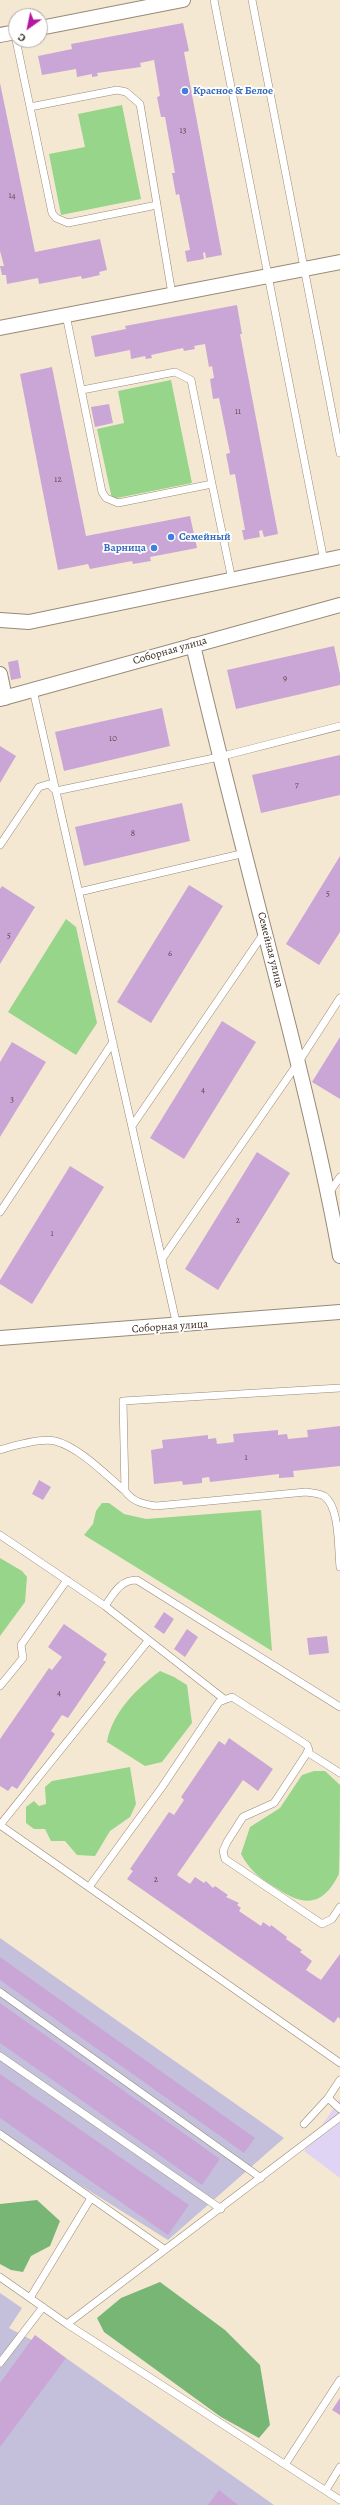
<!DOCTYPE html>
<meta charset="utf-8">
<style>
body{margin:0}
#map{position:relative;width:340px;height:2505px;overflow:hidden;background:#f5e8d2;font-family:Alegreya,serif}
canvas{display:block}
.north{position:absolute;left:8px;top:8px;width:40px;height:40px;box-sizing:border-box;background:#fff;border:1px solid #b1aaa5;border-radius:50%;rotate:213deg;font-size:11px;font-weight:700;line-height:16px;text-align:center;color:#3b2a1e}
.north::after{content:'';display:block;margin:auto;width:14px;height:18px;background:#b5179e;clip-path:polygon(50% 0,100% 100%,50% 72%,0 100%)}
</style>
<div id="map">
<canvas width="340" height="2505"></canvas>
<div class="north">С</div>
</div>
<script>
const ctx = document.querySelector('canvas').getContext('2d');
ctx.lineJoin = 'round';
function fillPath(path, color) {
  ctx.fillStyle = color;
  ctx.fill(path, 'evenodd');
}
function trace(path, color, width, dash) {
  ctx.strokeStyle = color;
  ctx.lineWidth = width;
  ctx.lineCap = dash ? 'butt' : 'round';
  ctx.setLineDash(dash || []);
  ctx.stroke(path);
}
function write(font, color, halo, rows, align = 'center') {
  ctx.font = font + ' Alegreya,serif';
  ctx.lineWidth = 3.5;
  ctx.setLineDash([]);
  ctx.textBaseline = 'middle';
  ctx.strokeStyle = halo;
  ctx.fillStyle = color;
  for (const [text, x, y, turn = 0] of rows) {
    ctx.save();
    ctx.translate(x, y);
    ctx.rotate((+turn || 0) * Math.PI / 180);
    ctx.textAlign = isNaN(turn) ? turn : align;
    if (halo) ctx.strokeText(text, 0, 0);
    ctx.fillText(text, 0, 0);
    ctx.restore();
  }
}
const built = new Path2D(`
 M 340,2099 L 340,2178 L 304,2151 Z`);
const industrial = new Path2D(`
 M 0,1938 L 284,2138 L 168,2240 L 0,2135 Z
 M 0,2293 L 22,2308 L 9,2328 L 66,2358 L 274,2505 L 0,2505 Z`);
const green = new Path2D(`
 M 122,105 L 141,199 L 61,215 L 49,154 L 85,147 L 78,114 Z
 M 171,380 L 192,483 L 112,499 L 97,429 L 124,423 L 118,391 Z
 M 66,919 L 76,927 L 97,1023 L 76,1055 L 8,1012 Z
 M 102,1503 L 109,1503 L 124,1514 L 146,1519 L 261,1510 L 272,1651 L 84,1535 L 93,1524 L 96,1511 Z
 M 0,1558 L 22,1571 L 27,1577 L 25,1602 L 0,1636 Z
 M 160,1671 L 174,1677 L 187,1685 L 192,1723 L 162,1762 L 145,1766 L 107,1742 C 112,1713 137,1688 160,1671 Z
 M 130,1767 L 136,1804 L 130,1817 L 110,1831 L 95,1856 L 77,1855 L 65,1841 L 51,1841 L 45,1829 L 34,1829 L 26,1823 L 26,1807 L 34,1801 L 39,1806 L 46,1804 L 45,1787 L 52,1781 Z
 M 314,1771 L 325,1771 L 340,1785 C 340,1798 340,1867 339,1874 C 323,1906 305,1907 278,1889 C 261,1879 250,1871 241,1854 L 250,1827 L 280,1808 L 302,1775 Z`);
const forest = new Path2D(`
 M 37,2200 L 60,2221 L 50,2246 L 31,2256 L 23,2272 L 11,2270 L 0,2264 L 0,2204 Z
 M 160,2282 L 225,2330 L 260,2365 L 270,2425 L 259,2438 L 221,2417 L 104,2332 L 97,2318 L 121,2298 Z`);
const building = new Path2D(`
 M 183,23 L 189,51 L 184,52 L 222,255 L 206,258 L 205,252 L 203,253 L 204,259 L 187,262 L 185,251 L 190,250 L 179,194 L 176,195 L 172,173 L 175,173 L 165,117 L 161,117 L 157,97 L 160,96 L 154,60 L 140,63 L 141,67 L 97,73 L 98,76 L 92,77 L 92,74 L 77,77 L 76,69 L 42,75 L 38,56 L 72,49 L 71,44 Z
 M 0,83 L 35,252 L 100,239 L 107,270 L 99,272 L 100,275 L 82,279 L 81,276 L 39,284 L 38,278 L 7,284 L 6,275 L 2,275 L 0,266 L 4,266 L 0,251 Z
 M 237,305 L 242,334 L 240,334 L 278,534 L 264,537 L 262,530 L 259,531 L 260,537 L 244,540 L 242,530 L 245,530 L 235,474 L 230,475 L 226,454 L 230,453 L 219,398 L 213,399 L 210,379 L 214,378 L 212,366 L 209,367 L 205,344 L 194,346 L 195,349 L 184,351 L 183,348 L 151,355 L 152,358 L 146,359 L 145,356 L 131,359 L 130,350 L 95,357 L 91,336 L 126,329 L 125,326 Z
 M 52,367 L 86,536 L 190,516 L 197,548 L 150,557 L 151,561 L 133,564 L 132,561 L 90,569 L 88,564 L 58,570 L 20,374 Z
 M 109,404 L 113,423 L 95,427 L 91,407 Z
 M 334,646 L 340,674 L 340,685 L 236,709 L 227,670 Z
 M 18,660 L 21,678 L 11,680 L 8,662 Z
 M 162,708 L 170,746 L 64,771 L 55,732 Z
 M 0,746 L 16,756 L 0,783 Z
 M 340,755 L 340,795 L 261,813 L 252,775 Z
 M 182,803 L 190,841 L 84,866 L 75,827 Z
 M 340,856 L 340,932 L 319,965 L 286,944 Z
 M 189,885 L 223,906 L 151,1023 L 117,1002 Z
 M 2,886 L 35,907 L 0,964 L 0,889 Z
 M 222,1021 L 256,1042 L 184,1159 L 150,1138 Z
 M 340,1037 L 340,1099 L 312,1082 Z
 M 12,1042 L 46,1062 L 0,1137 L 0,1062 Z
 M 257,1152 L 290,1173 L 218,1290 L 185,1269 Z
 M 70,1166 L 104,1187 L 32,1304 L 0,1284 L 0,1280 Z
 M 340,1426 L 340,1466 L 293,1471 L 294,1477 L 279,1478 L 279,1474 L 210,1482 L 209,1477 L 202,1478 L 202,1483 L 183,1485 L 182,1481 L 154,1484 L 151,1450 L 163,1448 L 162,1440 L 208,1435 L 208,1439 L 216,1438 L 217,1444 L 234,1442 L 233,1434 L 278,1430 L 278,1435 L 287,1434 L 288,1439 L 308,1437 L 307,1430 Z
 M 39,1480 L 51,1487 L 43,1500 L 32,1494 Z
 M 164,1612 L 174,1619 L 164,1634 L 154,1627 Z
 M 64,1624 L 107,1654 L 103,1660 L 106,1662 L 68,1718 L 62,1715 L 51,1731 L 55,1734 L 17,1789 L 12,1786 L 8,1791 L 0,1786 L 0,1739 L 49,1668 L 52,1670 L 62,1657 L 48,1647 Z
 M 187,1629 L 198,1637 L 185,1657 L 174,1649 Z
 M 327,1636 L 329,1653 L 309,1655 L 307,1638 Z
 M 229,1738 L 273,1769 L 258,1791 L 243,1780 L 177,1875 L 190,1884 L 195,1877 L 204,1883 L 206,1881 L 213,1888 L 215,1886 L 228,1895 L 226,1897 L 239,1903 L 237,1905 L 241,1908 L 239,1911 L 261,1926 L 263,1922 L 270,1927 L 271,1925 L 287,1937 L 286,1939 L 302,1950 L 300,1952 L 312,1961 L 306,1970 L 321,1980 L 340,1954 L 340,2019 L 338,2017 L 334,2023 L 127,1879 L 133,1871 L 130,1869 L 169,1812 L 174,1815 L 184,1800 L 181,1797 L 219,1741 L 225,1745 Z
 M 0,1957 L 255,2138 L 244,2153 L 0,1980 Z
 M 0,2003 L 220,2159 L 202,2185 L 0,2043 Z
 M 0,2074 L 189,2205 L 168,2235 L 0,2118 Z
 M 35,2335 L 66,2358 L 0,2447 L 0,2383 Z
 M 340,2398 L 340,2415 L 332,2410 Z
 M 219,2490 L 238,2505 L 208,2505 Z`);
const lane = new Path2D(`
 M 214,0 L 324,561
 M 252,0 L 340,453
 M 16,40 L 30,107 L 117,90 L 126,92 L 140,104 L 172,294
 M 30,107 L 52,213 L 56,218 L 68,223 L 157,205
 M 66,315 L 102,492 L 106,498 L 118,503 L 212,484 L 232,580
 M 82,390 L 175,372 L 191,380 L 212,484
 M 33,690 L 177,1326
 M 0,845 L 39,787 L 49,784 L 56,791 L 219,757 L 340,726
 M 79,892 L 245,853
 M 132,1126 L 264,933
 M 329,1193 L 340,1177
 M 0,1212 L 113,1042
 M 162,1259 L 298,1063 L 340,998
 M 340,1388 L 123,1401 L 125,1491 C 133,1502 143,1504 156,1506 L 306,1492 C 312,1493 320,1493 324,1496 C 340,1507 338,1549 340,1567
 M 0,1450 C 13,1446 41,1438 55,1441 C 79,1447 106,1475 125,1491
 M 0,1535 L 105,1606 C 114,1593 120,1580 137,1580 L 340,1707
 M 105,1606 L 224,1699
 M 0,1686 L 23,1658 L 21,1645 L 67,1580
 M 307,1752 L 340,1773
 M 0,1825 L 340,2063
 M 0,1825 L 148,1641
 M 89,1887 L 162,1787 L 219,1702 L 232,1697 L 307,1745 L 309,1750 L 274,1803 L 243,1817 L 227,1842 L 223,1851 L 225,1859 L 322,1924 L 332,1919 L 340,1907
 M 0,1992 L 261,2178
 M 0,2056 L 221,2209
 M 340,2080 L 328,2098 L 340,2109
 M 304,2124 L 328,2098
 M 0,2134 L 164,2249
 M 0,2277 L 67,2324 L 340,2500
 M 30,2298 L 91,2198
 M 67,2324 L 340,2117
 M 0,2363 L 43,2307
 M 286,2463 L 340,2380
 M 326,2490 L 340,2467`);
const street = new Path2D(`
 M 40,28 L 183,0
 M 0,35 L 16,32
 M 0,328 L 340,262
 M 0,620 L 29,622 L 340,557
 M 193,645 C 220,760 250,874 279,988 C 302,1077 324,1166 340,1256
 M 0,674 L 5,698
 M 0,699 L 340,605
 M 0,1338 L 340,1312`);
const markers = [
 [185,91,4,"#3f7fe0"],
 [171,537,4,"#3f7fe0"],
 [154,548,4,"#3f7fe0"]
];
const numberNames = [
 ["13",183,131],
 ["14",12,196],
 ["11",238,412],
 ["12",58,480],
 ["9",285,679],
 ["10",113,739],
 ["7",297,785],
 ["8",133,834],
 ["5",328,894],
 ["5",9,936],
 ["6",170,954],
 ["4",203,1090],
 ["3",12,1100],
 ["2",238,1221],
 ["1",52,1234],
 ["1",246,1458],
 ["4",59,1693],
 ["2",156,1880]
];
const shopNames = [
 ["Красное & Белое",193,91],
 ["Семейный",179,537],
 ["Варница",146,548,"right"]
];
const streetNames = [
 ["Соборная улица",170,651,-16],
 ["Семейная улица",270,950,76],
 ["Соборная улица",170,1327,-4]
];
fillPath(built, '#e0d4f4');
fillPath(industrial, '#c4c0db');
fillPath(green, '#96d58a');
fillPath(forest, '#78b676');
fillPath(building, '#caa6d6');
trace(lane, '#988978', 8);
trace(street, '#988978', 16);
trace(lane, '#fff', 7);
trace(street, '#fff', 14);
for (const [x, y, r, color] of markers) {
  const dot = new Path2D();
  dot.arc(x, y, r, 0, 2 * Math.PI);
  ctx.fillStyle = color;
  ctx.fill(dot);
  trace(dot, '#fff', 1.5);
}
write('9px', '#5f494c', null, numberNames);
write('bold 11px', '#366cbe', '#fff', shopNames, 'left');
write('11px', '#3b2a1e', '#fff', streetNames);
</script>
